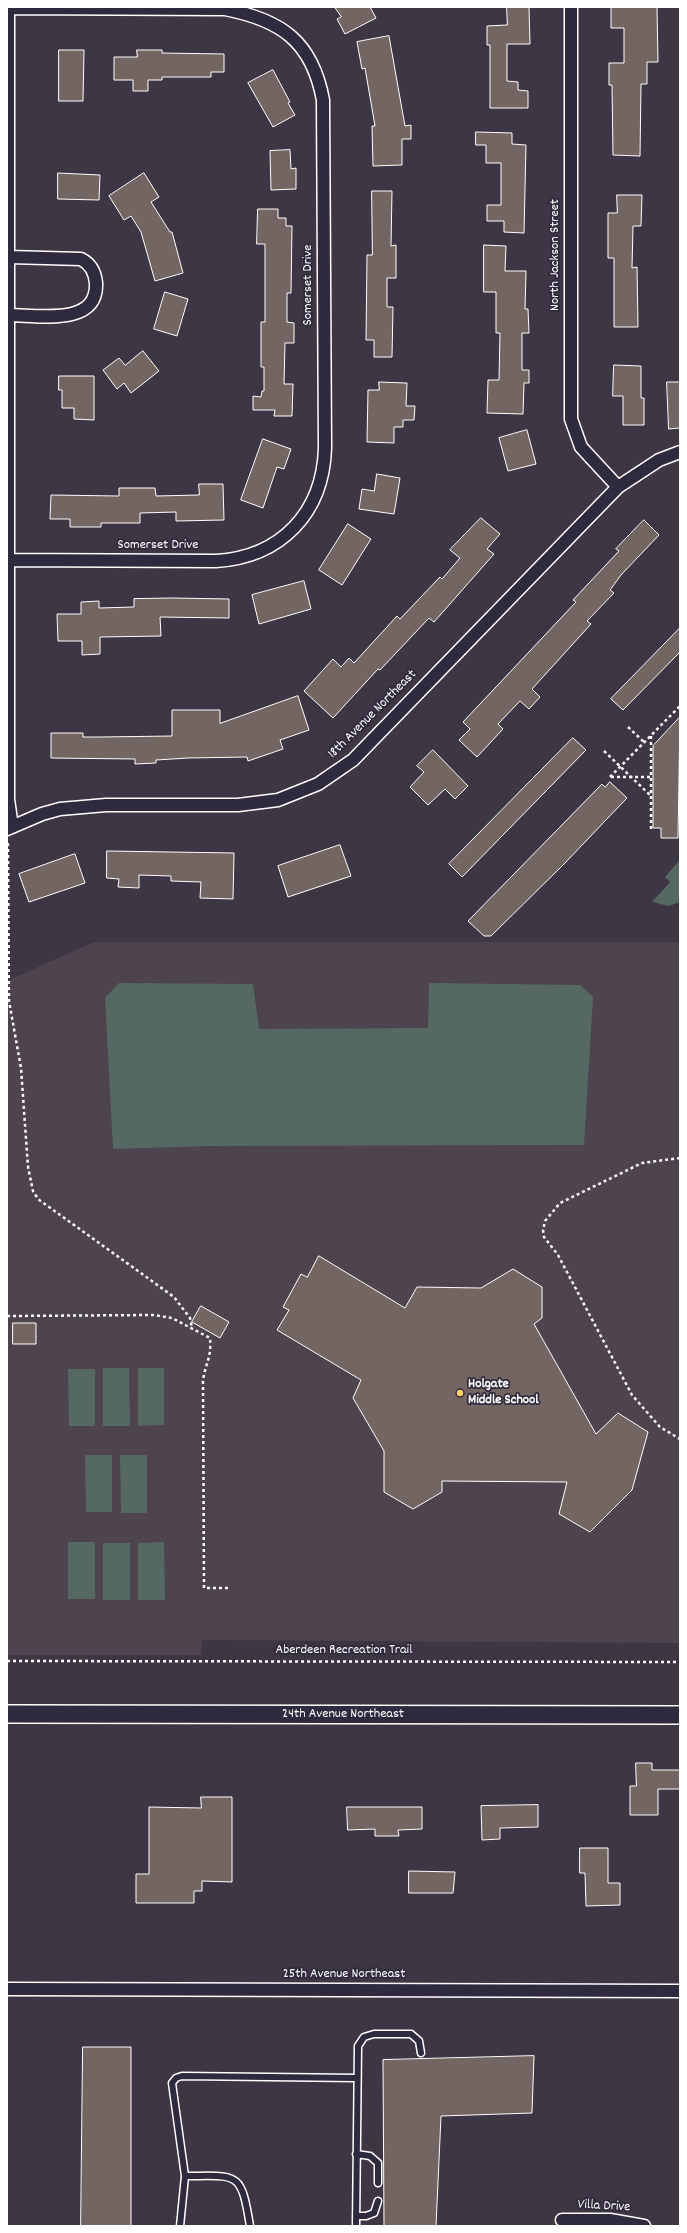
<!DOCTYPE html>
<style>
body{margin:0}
#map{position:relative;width:687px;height:2233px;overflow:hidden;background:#3d3644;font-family:Dekko,sans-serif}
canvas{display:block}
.frame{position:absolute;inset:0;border:8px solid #fff;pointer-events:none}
</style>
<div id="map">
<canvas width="687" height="2233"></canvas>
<div class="frame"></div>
</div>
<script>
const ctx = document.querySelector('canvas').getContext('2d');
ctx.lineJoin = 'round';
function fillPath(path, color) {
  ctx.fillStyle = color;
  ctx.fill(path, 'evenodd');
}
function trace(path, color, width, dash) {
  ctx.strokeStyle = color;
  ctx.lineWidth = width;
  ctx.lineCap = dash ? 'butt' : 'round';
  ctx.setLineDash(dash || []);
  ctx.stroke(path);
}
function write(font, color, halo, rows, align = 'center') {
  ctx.font = font + ' Dekko,sans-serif';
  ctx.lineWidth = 3.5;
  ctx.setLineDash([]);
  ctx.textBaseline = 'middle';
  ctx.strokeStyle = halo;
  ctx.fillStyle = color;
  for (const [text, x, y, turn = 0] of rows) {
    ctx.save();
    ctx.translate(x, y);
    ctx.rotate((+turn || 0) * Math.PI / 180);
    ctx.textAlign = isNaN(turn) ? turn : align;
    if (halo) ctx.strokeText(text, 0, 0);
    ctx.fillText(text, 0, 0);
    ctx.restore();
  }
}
const built = new Path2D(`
 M 94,942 L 680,942 L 680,1643 L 202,1640 L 201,1655 L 7,1655 L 7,981 Z`);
const green = new Path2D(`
 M 679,861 L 680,902 L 669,906 L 652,902 L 670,882 L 665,877 Z
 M 119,983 L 253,984 L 259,1029 L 428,1028 L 429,983 L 580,985 L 593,997 L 584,1145 L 211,1146 L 113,1149 L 105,998 Z
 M 103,1368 L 129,1368 L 130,1426 L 103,1426 Z
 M 138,1368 L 164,1368 L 164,1425 L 138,1426 Z
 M 68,1369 L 95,1369 L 95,1426 L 69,1426 Z
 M 85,1455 L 112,1455 L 112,1512 L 86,1512 Z
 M 120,1455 L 147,1455 L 147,1513 L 121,1513 Z
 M 68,1542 L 95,1542 L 95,1599 L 68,1599 Z
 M 164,1542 L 165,1600 L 138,1600 L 138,1543 Z
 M 103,1543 L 130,1543 L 130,1600 L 103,1600 Z`);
const building = new Path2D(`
 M 335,7 L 370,7 L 376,18 L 345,34 L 337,19 L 341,17 Z
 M 507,7 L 529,7 L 530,44 L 507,44 L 507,81 L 518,82 L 518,90 L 528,91 L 528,108 L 490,108 L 490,45 L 487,45 L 487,26 L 507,25 Z
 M 657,7 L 658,62 L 647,62 L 647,84 L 641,84 L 640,156 L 613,155 L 612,85 L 609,85 L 609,63 L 624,63 L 624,28 L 611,28 L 611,8 Z
 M 389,36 L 405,126 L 411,125 L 411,139 L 402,139 L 402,165 L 373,166 L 372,126 L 375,126 L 365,68 L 362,69 L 357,42 Z
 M 59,50 L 84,50 L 83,101 L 59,101 Z
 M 137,50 L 162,50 L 162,53 L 224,54 L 224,72 L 211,72 L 211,77 L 162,77 L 162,80 L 148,80 L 148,91 L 133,91 L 133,80 L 114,80 L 114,57 L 137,57 Z
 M 273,70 L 290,102 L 288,103 L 295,115 L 273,127 L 248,83 Z
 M 476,132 L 512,133 L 512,144 L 526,145 L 524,233 L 504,232 L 504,221 L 487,221 L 487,205 L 501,205 L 501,163 L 486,163 L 486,145 L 476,145 Z
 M 290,150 L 291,169 L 296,168 L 296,189 L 271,190 L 270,151 Z
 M 58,173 L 100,175 L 99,200 L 58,199 Z
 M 144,173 L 159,197 L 151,202 L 170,232 L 172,232 L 183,273 L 155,281 L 141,232 L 131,216 L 124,220 L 109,196 Z
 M 372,191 L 392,191 L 391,246 L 396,245 L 396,278 L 387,278 L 387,307 L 393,307 L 392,357 L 374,357 L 374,340 L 366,340 L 367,255 L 372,255 Z
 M 617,195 L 642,195 L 641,226 L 633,226 L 632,268 L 637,267 L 638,327 L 614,327 L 614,258 L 608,258 L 608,213 L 617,213 Z
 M 258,209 L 278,209 L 278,218 L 286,218 L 286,226 L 292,226 L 291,293 L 287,293 L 287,322 L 294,323 L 294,343 L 285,343 L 284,384 L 293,384 L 292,416 L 274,416 L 275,410 L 253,410 L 253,396 L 261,397 L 262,391 L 264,391 L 264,367 L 261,367 L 261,322 L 265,322 L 265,244 L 257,244 Z
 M 484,245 L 506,246 L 505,271 L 526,271 L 525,309 L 528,309 L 529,333 L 522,333 L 522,370 L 529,370 L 529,383 L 524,383 L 523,414 L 487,413 L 488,380 L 499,380 L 500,333 L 496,333 L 496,292 L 484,292 Z
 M 165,292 L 188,299 L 177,336 L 154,329 Z
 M 143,351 L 159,371 L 131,393 L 124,383 L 117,389 L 103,370 L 119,358 L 125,365 Z
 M 614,365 L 641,366 L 641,398 L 644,398 L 644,425 L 623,425 L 623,396 L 613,396 Z
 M 59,376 L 94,376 L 94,420 L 74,419 L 74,408 L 62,408 L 62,390 L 59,390 Z
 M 379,382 L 407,383 L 406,406 L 415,406 L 414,420 L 403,420 L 403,427 L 394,427 L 394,443 L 367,442 L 368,390 L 379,390 Z
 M 667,382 L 680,382 L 680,428 L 669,429 Z
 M 527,430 L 536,464 L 508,471 L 499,438 Z
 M 263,439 L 291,449 L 284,469 L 277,467 L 263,508 L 241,500 Z
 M 377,474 L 400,478 L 394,514 L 359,509 L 362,489 L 374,491 Z
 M 199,484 L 223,484 L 224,520 L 176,521 L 176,512 L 140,513 L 140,523 L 101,523 L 101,527 L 70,527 L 70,519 L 50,519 L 51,495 L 119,496 L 119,488 L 155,488 L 156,496 L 199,495 Z
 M 481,518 L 500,534 L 487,549 L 494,554 L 434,622 L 429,618 L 380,670 L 378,669 L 333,718 L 304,691 L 333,659 L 341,667 L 349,658 L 354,663 L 397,616 L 400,619 L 440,577 L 442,579 L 460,558 L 450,550 Z
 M 644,520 L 659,535 L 621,575 L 610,590 L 614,593 L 587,621 L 591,624 L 532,689 L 540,697 L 529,709 L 520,701 L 498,724 L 503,729 L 477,757 L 459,740 L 470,729 L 463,722 L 576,602 L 573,600 L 619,551 L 616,549 Z
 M 348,524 L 371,539 L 342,585 L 319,570 Z
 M 304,581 L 311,609 L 259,624 L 252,595 Z
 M 173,598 L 229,599 L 229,618 L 160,617 L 161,636 L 100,637 L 100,654 L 82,655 L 82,641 L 58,641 L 57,614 L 81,614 L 81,602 L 99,601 L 99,608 L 134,607 L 134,599 Z
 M 680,628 L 680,652 L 623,710 L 611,699 Z
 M 298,696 L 309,730 L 280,740 L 283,749 L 248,761 L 247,757 L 188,758 L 156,760 L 156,763 L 135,764 L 135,759 L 51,758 L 51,733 L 83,733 L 83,737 L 99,737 L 172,736 L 172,710 L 220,710 L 220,723 Z
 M 680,717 L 678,838 L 661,838 L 661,828 L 653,828 L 653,746 Z
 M 573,738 L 586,750 L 462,877 L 449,864 Z
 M 433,750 L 468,786 L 455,799 L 445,789 L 428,805 L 410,787 L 424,772 L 417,766 Z
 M 610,782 L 627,798 L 564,864 L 491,936 L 484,936 L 468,921 L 602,784 L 605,787 Z
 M 340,845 L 351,876 L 288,897 L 278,866 Z
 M 107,851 L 234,853 L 233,899 L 200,898 L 201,882 L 171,881 L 171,876 L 139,875 L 139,888 L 118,887 L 119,879 L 107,878 Z
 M 75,854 L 85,883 L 29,902 L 19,874 Z
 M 319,1256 L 405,1308 L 417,1287 L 481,1288 L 513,1269 L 542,1287 L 542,1318 L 534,1324 L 596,1434 L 618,1413 L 648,1432 L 632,1490 L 590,1532 L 559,1514 L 567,1482 L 442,1481 L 442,1492 L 413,1509 L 384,1492 L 384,1451 L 353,1398 L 361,1380 L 277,1330 L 289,1310 L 283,1307 L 301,1274 L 307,1277 Z
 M 201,1306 L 229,1322 L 220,1338 L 192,1322 Z
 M 13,1323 L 36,1323 L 36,1344 L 13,1344 Z
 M 636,1763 L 652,1763 L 652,1770 L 680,1770 L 680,1789 L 658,1789 L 658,1815 L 630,1815 L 630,1786 L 636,1786 Z
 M 201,1797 L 232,1797 L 232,1882 L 202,1881 L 202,1891 L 194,1891 L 194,1903 L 136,1903 L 136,1874 L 149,1874 L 149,1807 L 201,1808 Z
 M 538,1805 L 538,1827 L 500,1828 L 500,1839 L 482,1840 L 481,1806 Z
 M 347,1807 L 422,1807 L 422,1829 L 398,1830 L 399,1836 L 375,1836 L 375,1829 L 348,1830 Z
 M 580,1848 L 608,1848 L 608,1883 L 620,1883 L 620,1905 L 586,1906 L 585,1873 L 580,1873 Z
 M 409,1871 L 455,1872 L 453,1893 L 409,1893 Z
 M 83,2047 L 131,2047 L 131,2226 L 81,2226 Z
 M 534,2056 L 532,2113 L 441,2116 L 436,2226 L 384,2226 L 383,2060 Z`);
const path = new Path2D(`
 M 628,727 L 645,743
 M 651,736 L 651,829
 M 604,751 L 651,796
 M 610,777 L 680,706
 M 611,777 L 651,777
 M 8,843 L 9,1001 L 21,1068 L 28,1167 L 33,1191 L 38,1199 L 174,1297 L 190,1318 L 192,1328
 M 680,1158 L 642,1163 L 560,1203 L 545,1221 L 543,1230 L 544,1237 L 558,1255 L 632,1395 L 660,1427 L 680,1439
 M 7,1316 L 154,1315 L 172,1318 L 210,1338 C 212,1357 205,1364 203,1381 L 204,1588 L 229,1588
 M 7,1661 L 680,1662`);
const service = new Path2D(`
 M 356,2154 L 370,2156 L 378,2163 L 378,2183
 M 185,2176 C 238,2176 241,2170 250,2226
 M 356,2216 L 366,2216 L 374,2213 L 378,2201
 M 180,2226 L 185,2176 L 172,2083 L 176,2078 L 182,2076 L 357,2078
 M 356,2226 L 358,2046 L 364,2037 L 374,2034 L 411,2034 L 419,2041 L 421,2053`);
const minor = new Path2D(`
 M 8,7 L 8,799 L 12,827
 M 571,7 L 571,419 L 581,447 L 618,487
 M 7,8 L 225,9 C 281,20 312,41 323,100 L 325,448 C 323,513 281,557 216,561 L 7,560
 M 9,257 L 81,259 C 91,264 95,272 96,283 C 98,327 38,315 9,315
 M 7,829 L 42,814 L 60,809 L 106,805 L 238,805 L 278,800 L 318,784 L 353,760 L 618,487 L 659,460 L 680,452
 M 7,1989 L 680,1991
 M 562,2220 L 610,2220 L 644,2226`);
const secondary = new Path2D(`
 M 7,1714 L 680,1715`);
const markers = [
 [460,1393,4,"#ffd166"]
];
const streetNames = [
 ["North Jackson Street",556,255,-90],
 ["Somerset Drive",309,285,-90],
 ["Somerset Drive",158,546],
 ["18th Avenue Northeast",373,715,-45],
 ["Aberdeen Recreation Trail",344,1651],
 ["24th Avenue Northeast",343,1715],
 ["25th Avenue Northeast",344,1975],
 ["Villa Drive",604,2207,3]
];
const poiNames = [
 ["Holgate",468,1385],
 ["Middle School",468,1401]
];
fillPath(built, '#4d444d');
fillPath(green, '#556862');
fillPath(building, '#736561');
trace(building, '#fff', 1);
trace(service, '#fff', 9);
trace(minor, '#fff', 15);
trace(secondary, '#fff', 20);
trace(path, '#fff', 2.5, [3, 3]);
trace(service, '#2f2a3d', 6);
trace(minor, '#2f2a3d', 12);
trace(secondary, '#2f2a3d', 17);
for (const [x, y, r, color] of markers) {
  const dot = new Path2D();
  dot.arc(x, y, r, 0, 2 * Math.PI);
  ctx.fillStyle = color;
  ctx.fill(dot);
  trace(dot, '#2f2a3d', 1.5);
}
write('14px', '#fff', '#2f2a3d', streetNames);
write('bold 14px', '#fff', '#2f2a3d', poiNames, 'left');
</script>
